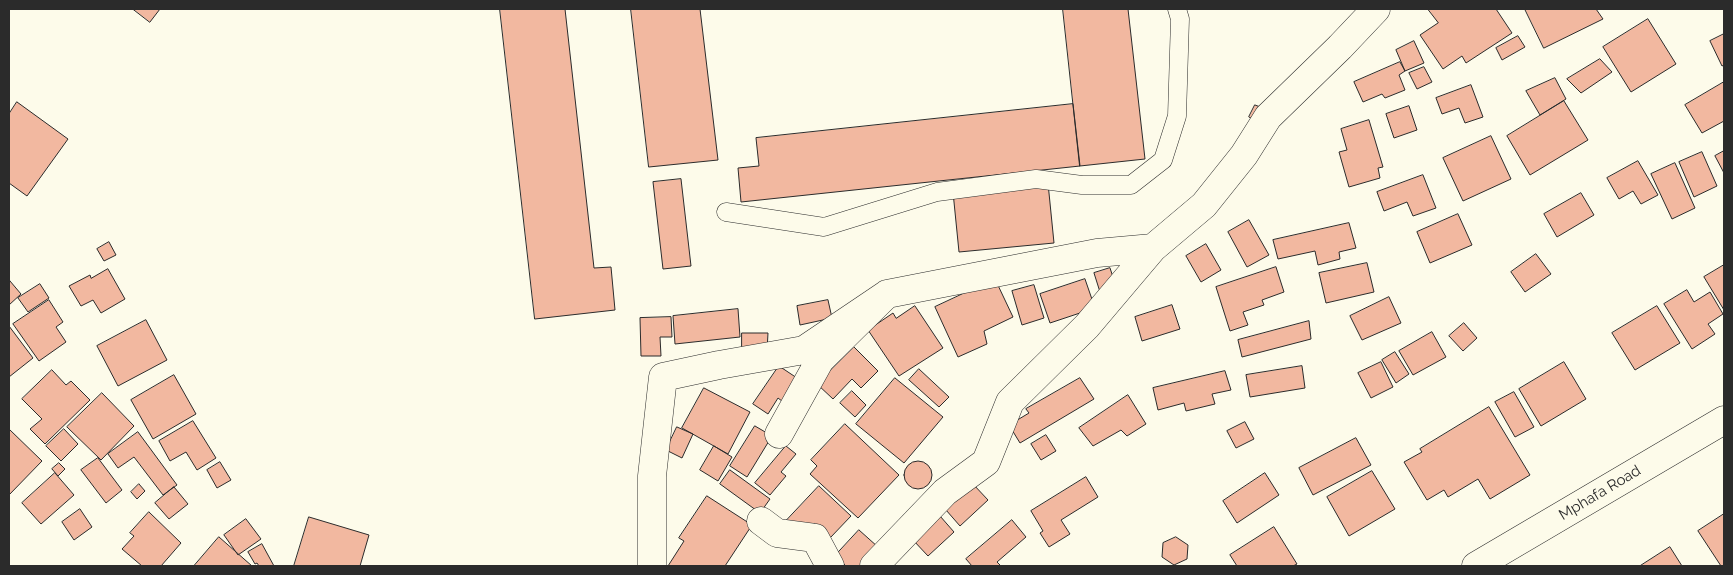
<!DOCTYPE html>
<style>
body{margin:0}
#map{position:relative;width:1733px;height:575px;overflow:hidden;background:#fdfbea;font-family:Raleway,sans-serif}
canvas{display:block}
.frame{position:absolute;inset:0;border:10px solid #2b2b2b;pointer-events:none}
</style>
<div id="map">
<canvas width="1733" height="575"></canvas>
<div class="frame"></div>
</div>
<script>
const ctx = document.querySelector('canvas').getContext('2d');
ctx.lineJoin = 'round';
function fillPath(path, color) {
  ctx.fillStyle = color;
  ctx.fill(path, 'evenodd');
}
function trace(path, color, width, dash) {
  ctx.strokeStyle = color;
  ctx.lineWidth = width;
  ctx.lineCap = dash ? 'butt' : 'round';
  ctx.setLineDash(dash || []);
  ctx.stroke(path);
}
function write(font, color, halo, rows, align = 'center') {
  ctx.font = font + ' Raleway,sans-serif';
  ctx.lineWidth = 4;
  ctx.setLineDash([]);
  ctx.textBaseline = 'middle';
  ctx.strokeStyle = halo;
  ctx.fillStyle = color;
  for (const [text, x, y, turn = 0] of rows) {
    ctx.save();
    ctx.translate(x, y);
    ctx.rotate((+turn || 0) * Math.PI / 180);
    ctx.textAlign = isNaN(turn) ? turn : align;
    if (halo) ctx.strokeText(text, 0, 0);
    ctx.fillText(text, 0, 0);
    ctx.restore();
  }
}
const building = new Path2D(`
 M 133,9 L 160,9 L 150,22 Z
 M 500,9 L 565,9 L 594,268 L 611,267 L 615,310 L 535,319 Z
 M 631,9 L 700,9 L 718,160 L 649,167 Z
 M 1063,9 L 1128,9 L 1145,159 L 1080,166 Z
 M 1428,9 L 1496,9 L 1512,33 L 1466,63 L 1462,56 L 1443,69 L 1420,35 L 1438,23 Z
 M 1525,9 L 1596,9 L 1603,19 L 1544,48 Z
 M 1648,19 L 1676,64 L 1631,92 L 1603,47 Z
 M 1724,34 L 1724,65 L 1722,66 L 1710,41 Z
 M 1518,36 L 1525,47 L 1502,60 L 1496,48 Z
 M 1414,41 L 1424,63 L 1405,71 L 1396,50 Z
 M 1600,59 L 1612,72 L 1581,93 L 1567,79 Z
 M 1400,62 L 1405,71 L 1399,75 L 1405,90 L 1385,98 L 1382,94 L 1363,102 L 1354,82 Z
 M 1424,67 L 1432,82 L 1417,89 L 1409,73 Z
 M 1555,78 L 1566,99 L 1540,115 L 1526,91 Z
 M 1724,82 L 1724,121 L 1702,133 L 1685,105 Z
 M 1471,85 L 1483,117 L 1465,123 L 1459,108 L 1442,114 L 1436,98 Z
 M 1564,101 L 1588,140 L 1530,175 L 1507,136 Z
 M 17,102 L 68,139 L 27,196 L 9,183 L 9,114 Z
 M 1073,104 L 1080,166 L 741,202 L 738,168 L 759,166 L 756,138 Z
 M 1255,105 L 1263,108 L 1257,122 L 1249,117 Z
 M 1409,106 L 1417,130 L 1394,138 L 1386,114 Z
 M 1369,120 L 1383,167 L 1378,168 L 1380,178 L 1349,187 L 1339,152 L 1347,150 L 1341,129 Z
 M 1491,136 L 1511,179 L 1463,201 L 1443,158 Z
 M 1724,151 L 1724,173 L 1715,156 Z
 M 1702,152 L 1717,186 L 1694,197 L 1679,162 Z
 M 1638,161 L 1658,195 L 1641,204 L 1633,191 L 1619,199 L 1607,178 Z
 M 1675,163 L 1695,208 L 1672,219 L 1651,174 Z
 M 1423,175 L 1436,208 L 1413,216 L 1407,202 L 1384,211 L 1377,192 Z
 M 681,179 L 691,266 L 663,269 L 653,182 Z
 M 1048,183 L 1054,243 L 959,252 L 953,192 Z
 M 1581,193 L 1594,215 L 1557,237 L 1544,214 Z
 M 1458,214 L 1472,245 L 1430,263 L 1417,232 Z
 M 1249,220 L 1269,255 L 1247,267 L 1228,232 Z
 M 1349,223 L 1356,248 L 1339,252 L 1340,259 L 1318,265 L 1315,251 L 1278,259 L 1273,240 Z
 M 109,242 L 116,255 L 104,261 L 97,249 Z
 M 1206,244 L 1221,270 L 1201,282 L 1186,256 Z
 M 1536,254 L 1551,274 L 1525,292 L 1511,272 Z
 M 1367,263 L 1374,292 L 1326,303 L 1319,273 Z
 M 1724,265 L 1724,310 L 1704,277 Z
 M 1276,267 L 1284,292 L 1262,300 L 1264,305 L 1243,312 L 1248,325 L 1230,331 L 1216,287 Z
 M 1110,268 L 1116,286 L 1100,292 L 1094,273 Z
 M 108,269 L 125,299 L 101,313 L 93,300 L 81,306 L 69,286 L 90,275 L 91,278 Z
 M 995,279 L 1013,317 L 984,331 L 987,344 L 958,357 L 935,307 Z
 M 1085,279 L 1095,308 L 1050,323 L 1040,294 Z
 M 10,281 L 21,294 L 9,305 L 9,282 Z
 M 40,284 L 49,298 L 28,312 L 18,298 Z
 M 1034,285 L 1044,318 L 1022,325 L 1012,291 Z
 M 1687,290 L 1694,302 L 1710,292 L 1723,314 L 1708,324 L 1715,334 L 1692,349 L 1664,304 Z
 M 1389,297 L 1401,323 L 1362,340 L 1350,316 Z
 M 49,300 L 63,322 L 56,327 L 66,342 L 39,361 L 13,324 Z
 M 828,300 L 832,318 L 800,325 L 797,306 Z
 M 1172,305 L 1180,329 L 1142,341 L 1135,317 Z
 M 915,306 L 943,348 L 899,376 L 868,330 L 893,313 L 896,318 Z
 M 1657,306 L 1680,343 L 1635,370 L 1612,333 Z
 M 738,309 L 740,337 L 675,344 L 673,316 Z
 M 671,317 L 672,337 L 660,337 L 661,356 L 641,356 L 640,318 Z
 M 146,320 L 167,360 L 118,386 L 97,346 Z
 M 1309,321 L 1311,339 L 1242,357 L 1238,340 Z
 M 1464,323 L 1477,338 L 1463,351 L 1449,336 Z
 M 9,326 L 33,358 L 9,377 Z
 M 1432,332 L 1446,357 L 1413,375 L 1399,351 Z
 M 742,333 L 768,333 L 767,351 L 742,351 Z
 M 854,347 L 878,371 L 861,388 L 852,379 L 833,399 L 817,384 Z
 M 1395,352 L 1409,374 L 1396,383 L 1382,360 Z
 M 1381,362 L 1393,387 L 1371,398 L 1358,373 Z
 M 1564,362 L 1586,399 L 1541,426 L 1519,389 Z
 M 779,366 L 803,382 L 787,405 L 778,398 L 768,414 L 753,404 Z
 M 1302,366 L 1305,388 L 1250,397 L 1246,375 Z
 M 919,369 L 949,397 L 939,407 L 909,380 Z
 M 52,370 L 66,385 L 71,381 L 90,400 L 45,444 L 30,429 L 42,419 L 22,399 Z
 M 1225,371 L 1231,390 L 1212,394 L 1215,404 L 1186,411 L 1184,403 L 1158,410 L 1153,388 Z
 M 174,375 L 196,414 L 153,439 L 131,400 Z
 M 895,378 L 943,417 L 904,463 L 856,424 Z
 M 1080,378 L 1094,399 L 1020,443 L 1009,425 L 1029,413 L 1026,409 Z
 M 704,388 L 750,412 L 728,454 L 682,428 Z
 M 852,391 L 866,405 L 855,417 L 840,403 Z
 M 1514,392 L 1534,427 L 1515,437 L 1495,402 Z
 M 102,393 L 134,426 L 101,460 L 67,427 Z
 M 1128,395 L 1146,424 L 1127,436 L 1121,430 L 1093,446 L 1079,428 Z
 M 1489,407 L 1530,475 L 1490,499 L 1478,479 L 1448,497 L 1444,490 L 1427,500 L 1404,462 L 1422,452 L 1420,449 Z
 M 193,421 L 216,458 L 197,470 L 186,452 L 170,461 L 159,441 Z
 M 1245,422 L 1254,439 L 1236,448 L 1227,431 Z
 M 845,424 L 899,475 L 858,518 L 810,474 L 817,466 L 811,460 Z
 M 755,426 L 772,436 L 747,477 L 730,466 Z
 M 677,427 L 693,434 L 682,458 L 666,450 Z
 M 9,429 L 42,461 L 9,495 Z
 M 64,429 L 78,444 L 61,461 L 46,446 Z
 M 138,432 L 177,485 L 163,495 L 134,457 L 118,468 L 108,454 Z
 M 1046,435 L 1056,451 L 1041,460 L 1031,444 Z
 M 1356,438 L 1371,465 L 1313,495 L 1299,468 Z
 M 714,446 L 732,457 L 718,481 L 700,470 Z
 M 786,446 L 796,454 L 781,472 L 786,476 L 770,495 L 755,483 Z
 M 98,458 L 122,490 L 106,503 L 81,470 Z
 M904 475a14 14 0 1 1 28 0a14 14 0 1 1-28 0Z
 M 220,462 L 231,480 L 217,488 L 207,470 Z
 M 59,463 L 65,469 L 58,476 L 52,469 Z
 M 730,470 L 770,499 L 760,513 L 720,484 Z
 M 1372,471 L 1395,509 L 1349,536 L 1327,497 Z
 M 55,473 L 74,495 L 41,524 L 22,503 Z
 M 1265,473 L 1279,495 L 1237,523 L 1223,501 Z
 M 1086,477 L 1098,497 L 1061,520 L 1070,534 L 1049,547 L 1040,533 L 1043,531 L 1031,511 Z
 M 139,484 L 145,491 L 137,499 L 131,492 Z
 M 973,484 L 988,500 L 960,526 L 946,510 Z
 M 819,486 L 851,516 L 830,538 L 814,523 L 802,535 L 787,520 Z
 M 174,487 L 188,504 L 169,519 L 155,503 Z
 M 707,496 L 752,525 L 725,566 L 668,566 L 684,541 L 679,538 Z
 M 80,509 L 92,527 L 74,540 L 62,522 Z
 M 149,512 L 181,543 L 161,566 L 142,566 L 122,549 L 134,536 L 130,533 Z
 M 1724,514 L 1724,565 L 1721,566 L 1698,531 Z
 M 940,516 L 954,532 L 928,556 L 913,540 Z
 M 309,517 L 369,535 L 360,566 L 294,566 Z
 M 246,519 L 261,539 L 238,555 L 224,535 Z
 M 1012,520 L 1026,537 L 997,562 L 1001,566 L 972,566 L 966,559 Z
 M 1274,527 L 1297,564 L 1293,566 L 1237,566 L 1230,555 Z
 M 859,530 L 878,547 L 861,566 L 846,566 L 835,556 Z
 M 219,537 L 252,566 L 194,566 Z
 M 1176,537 L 1188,545 L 1187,559 L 1174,565 L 1162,557 L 1163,543 Z
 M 262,544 L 274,566 L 259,566 L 257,563 L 255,564 L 248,552 Z
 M 1670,547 L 1682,566 L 1640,566 Z`);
const service = new Path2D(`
 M 726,212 L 824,227 L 937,192 L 1036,179 L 1082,185 L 1131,185 L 1163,160 L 1177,116 L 1180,19 L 1177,9`);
const minor = new Path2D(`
 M 887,294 L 1097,253 L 1153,248
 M 761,521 L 777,533 L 815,538 L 830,566
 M 652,566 L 652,476 L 663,377 L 719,365 L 804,350 L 887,294 L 820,360 L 779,434
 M 874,566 L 945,492 L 986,462 L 1010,402 L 1087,326 L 1153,248 L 1204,205 L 1244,155 L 1268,117 L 1340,47 L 1376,9
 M 1476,566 L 1724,420`);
const streetNames = [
 ["Mphafa Road",1600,493,-31]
];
fillPath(building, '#f2b8a0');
trace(building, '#2b2b2b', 1);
trace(service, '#2b2b2b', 19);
trace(minor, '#2b2b2b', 29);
trace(service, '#fdfbea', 18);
trace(minor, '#fdfbea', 28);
write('15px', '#2b2b2b', '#fdfbea', streetNames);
</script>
